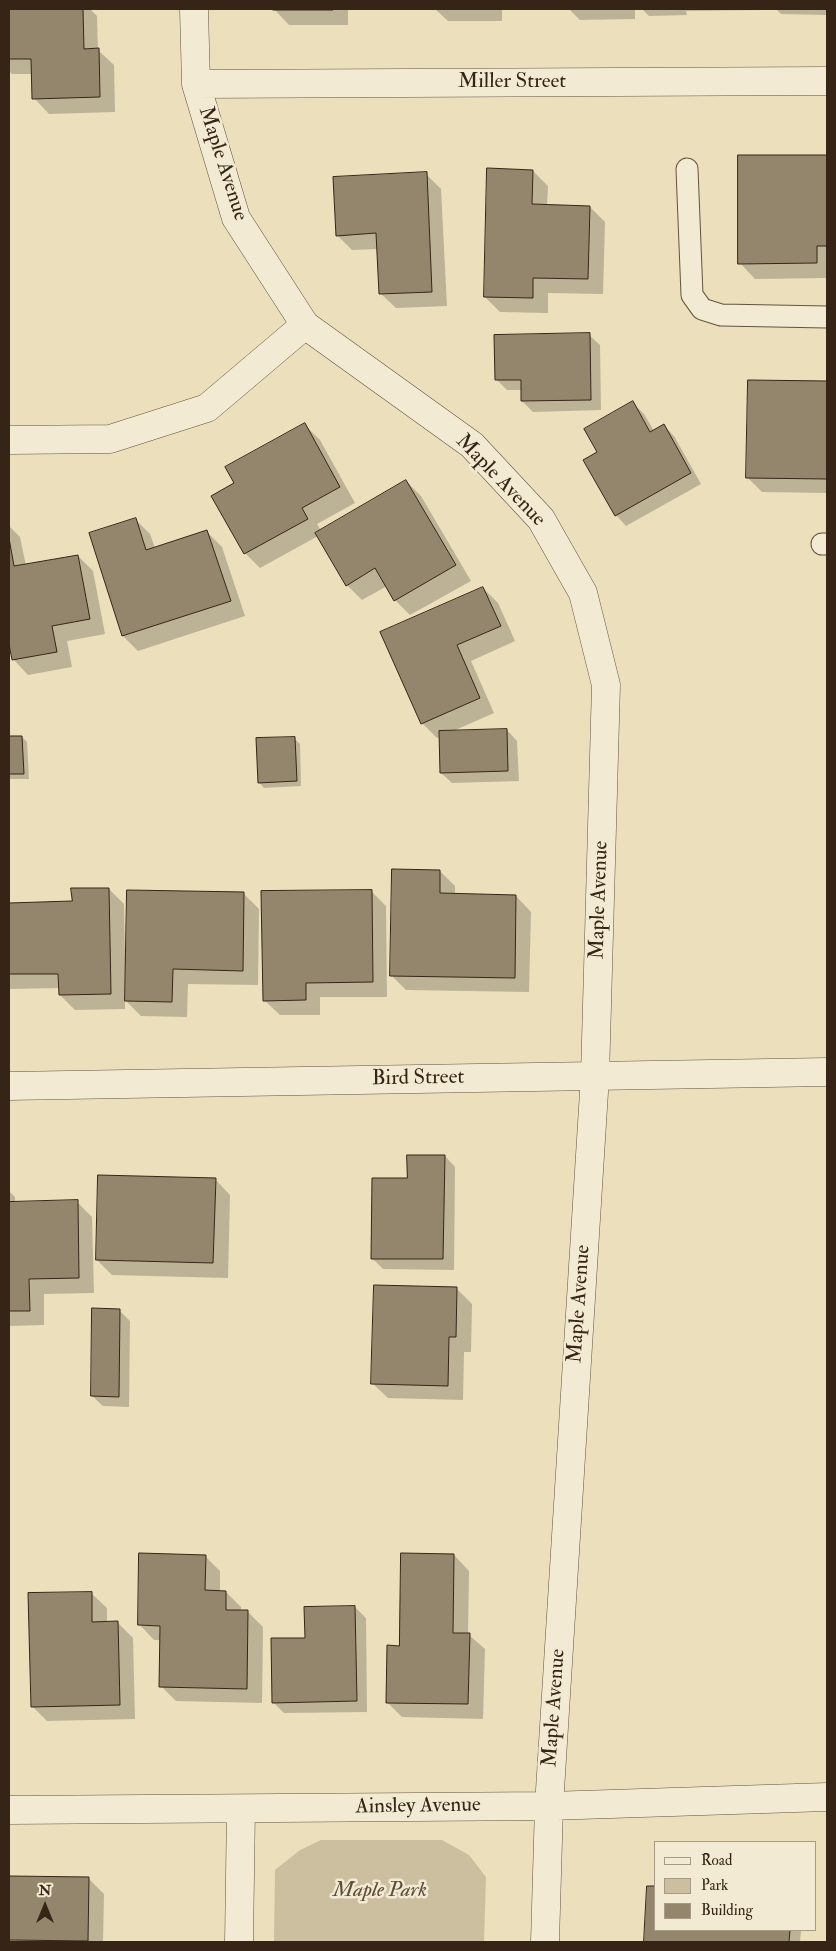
<!DOCTYPE html>
<style>
body{margin:0}
#map{position:relative;width:836px;height:1951px;overflow:hidden;background:#ebdfbc;font-family:"IM FELL Double Pica",serif}
canvas{display:block}
.frame{position:absolute;inset:0;border:10px solid #362516;pointer-events:none}
.legend{position:absolute;left:654px;top:1841px;width:162px;height:90px;box-sizing:border-box;background:#f2ead3;border:1px solid #a79b87;margin:0;padding:6px 9px;list-style:none;font-size:15px;color:#362516}
.legend li{display:flex;align-items:center;gap:10px;height:25px}
.legend b{width:25px;border:1px solid #a79b87}
.north{position:absolute;left:20px;top:1881px;width:50px;height:50px;-webkit-text-stroke:4px #f2ead3;paint-order:stroke;rotate:0deg;font-size:14px;font-weight:700;line-height:20px;text-align:center;color:#362516}
.north::after{content:'';display:block;margin:auto;width:18px;height:22px;background:#362516;clip-path:polygon(50% 0,100% 100%,50% 72%,0 100%)}
</style>
<div id="map">
<canvas width="836" height="1951"></canvas>
<div class="frame"></div>
<ul class="legend">
<li><b style="height:6px;background:#f2ead3"></b>Road</li>
<li><b style="height:14px;background:#ccbfa0"></b>Park</li>
<li><b style="height:14px;background:#94866c"></b>Building</li>
</ul>
<div class="north">N</div>
</div>
<script>
const ctx = document.querySelector('canvas').getContext('2d');
ctx.lineJoin = 'round';
function fillPath(path, color) {
  ctx.fillStyle = color;
  ctx.fill(path, 'evenodd');
}
function trace(path, color, width, dash) {
  ctx.strokeStyle = color;
  ctx.lineWidth = width;
  ctx.lineCap = dash ? 'butt' : 'round';
  ctx.setLineDash(dash || []);
  ctx.stroke(path);
}
function write(font, color, halo, rows, align = 'center') {
  ctx.font = font + ' "IM FELL Double Pica",serif';
  ctx.lineWidth = 5;
  ctx.setLineDash([]);
  ctx.textBaseline = 'middle';
  ctx.strokeStyle = halo;
  ctx.fillStyle = color;
  for (const [text, x, y, turn = 0] of rows) {
    ctx.save();
    ctx.translate(x, y);
    ctx.rotate((+turn || 0) * Math.PI / 180);
    ctx.textAlign = isNaN(turn) ? turn : align;
    if (halo) ctx.strokeText(text, 0, 0);
    ctx.fillText(text, 0, 0);
    ctx.restore();
  }
}
const green = new Path2D(`
 M 321,1840 L 442,1840 L 469,1855 L 486,1877 L 484,1942 L 274,1942 L 275,1870 L 300,1850 Z`);
const shadow = new Path2D(`
 M 9,9 L 90,9 L 97,16 L 98,50 L 114,65 L 115,112 L 49,114 L 34,98 L 33,74 L 12,74 L 9,71 Z
 M 274,9 L 348,9 L 348,25 L 289,25 Z
 M 435,9 L 502,9 L 502,21 L 448,21 Z
 M 569,9 L 635,9 L 635,19 L 580,20 Z
 M 642,9 L 764,9 L 764,10 L 686,11 L 687,15 L 649,16 Z
 M 776,9 L 827,9 L 827,15 L 781,14 Z
 M 739,156 L 827,156 L 827,278 L 755,279 L 740,263 Z
 M 533,171 L 548,186 L 547,206 L 590,207 L 605,222 L 603,294 L 548,293 L 548,313 L 500,312 L 485,297 Z
 M 426,174 L 441,189 L 447,306 L 396,308 L 380,293 L 378,249 L 352,250 L 337,235 Z
 M 589,335 L 600,345 L 601,410 L 533,412 L 522,401 L 522,390 L 507,390 L 496,379 Z
 M 749,381 L 827,382 L 827,493 L 762,492 L 747,477 Z
 M 633,403 L 644,414 L 654,431 L 664,426 L 674,436 L 701,484 L 626,526 L 616,515 L 599,452 Z
 M 304,424 L 320,440 L 355,503 L 317,524 L 321,531 L 406,481 L 421,496 L 471,581 L 410,615 L 395,600 L 387,586 L 362,600 L 347,585 L 318,536 L 260,568 L 245,553 L 236,484 Z
 M 135,519 L 150,534 L 155,548 L 207,532 L 222,547 L 245,616 L 138,651 L 123,636 L 90,534 Z
 M 9,526 L 20,537 L 26,566 L 78,556 L 93,571 L 105,634 L 67,641 L 72,667 L 28,675 L 13,659 L 11,649 L 9,649 Z
 M 483,588 L 498,603 L 515,641 L 471,661 L 494,713 L 451,732 L 507,730 L 517,741 L 519,781 L 452,783 L 441,773 L 441,737 L 437,738 L 422,723 Z
 M 9,737 L 22,737 L 27,742 L 29,779 L 9,779 Z
 M 294,738 L 300,744 L 301,786 L 264,788 L 259,782 Z
 M 440,871 L 455,886 L 455,895 L 516,896 L 531,912 L 529,992 L 406,990 L 391,975 Z
 M 109,889 L 124,904 L 125,957 L 244,894 L 259,909 L 258,985 L 188,984 L 187,1017 L 141,1016 L 125,1000 L 125,1009 L 75,1010 L 60,995 L 60,988 L 9,989 L 9,904 L 73,903 Z
 M 371,891 L 386,906 L 387,997 L 320,997 L 320,1015 L 280,1015 L 264,1000 Z
 M 445,1156 L 455,1167 L 454,1270 L 383,1269 L 372,1258 L 409,1179 Z
 M 215,1179 L 230,1195 L 228,1278 L 112,1275 L 97,1260 Z
 M 9,1191 L 15,1197 L 15,1203 L 77,1202 L 92,1217 L 94,1293 L 44,1294 L 44,1325 L 9,1326 Z
 M 456,1288 L 472,1304 L 471,1352 L 464,1352 L 463,1400 L 388,1398 L 372,1383 Z
 M 119,1310 L 130,1321 L 129,1407 L 103,1406 L 92,1396 Z
 M 454,1555 L 469,1571 L 468,1634 L 485,1649 L 483,1719 L 402,1717 L 387,1702 L 400,1647 Z
 M 205,1556 L 220,1571 L 220,1592 L 226,1592 L 241,1607 L 241,1612 L 248,1612 L 263,1627 L 262,1703 L 176,1701 L 161,1686 L 161,1640 L 154,1640 L 139,1624 Z
 M 91,1593 L 107,1608 L 107,1623 L 118,1623 L 133,1638 L 135,1719 L 47,1721 L 32,1706 Z
 M 355,1607 L 366,1618 L 367,1712 L 284,1713 L 273,1702 L 306,1639 Z
 M 9,1878 L 89,1879 L 104,1894 L 103,1942 L 9,1942 Z
 M 648,1887 L 655,1930 L 801,1930 L 800,1942 L 646,1942 Z`);
const building = new Path2D(`
 M 9,9 L 83,9 L 84,49 L 99,48 L 100,97 L 32,99 L 31,59 L 9,59 Z
 M 273,9 L 333,9 L 333,10 L 273,10 Z
 M 738,155 L 827,155 L 827,246 L 817,246 L 817,263 L 738,264 Z
 M 487,168 L 533,170 L 532,204 L 590,206 L 588,279 L 533,278 L 533,298 L 484,297 Z
 M 427,172 L 432,292 L 379,294 L 376,233 L 336,236 L 333,177 Z
 M 590,333 L 591,400 L 521,401 L 521,380 L 495,380 L 494,335 Z
 M 748,380 L 827,381 L 827,479 L 746,478 Z
 M 633,401 L 650,432 L 664,424 L 691,473 L 615,516 L 583,460 L 597,452 L 584,429 Z
 M 305,423 L 340,487 L 302,508 L 308,519 L 244,554 L 211,496 L 234,483 L 225,467 Z
 M 406,480 L 456,565 L 394,601 L 375,568 L 346,586 L 315,533 Z
 M 136,518 L 146,550 L 207,530 L 231,601 L 122,636 L 89,533 Z
 M 9,538 L 14,566 L 78,555 L 90,619 L 52,626 L 57,652 L 12,660 L 9,644 Z
 M 483,587 L 501,626 L 457,645 L 480,698 L 421,724 L 380,632 Z
 M 507,729 L 508,771 L 440,773 L 439,731 Z
 M 9,736 L 22,736 L 24,774 L 9,774 Z
 M 295,737 L 297,781 L 258,783 L 256,738 Z
 M 392,869 L 440,870 L 440,893 L 516,895 L 515,978 L 390,976 Z
 M 71,888 L 109,888 L 111,994 L 59,995 L 58,974 L 9,974 L 9,903 L 72,901 Z
 M 127,890 L 244,892 L 243,971 L 173,969 L 172,1002 L 125,1001 Z
 M 372,890 L 373,982 L 306,983 L 306,1000 L 263,1001 L 261,891 Z
 M 407,1155 L 445,1155 L 443,1259 L 371,1259 L 372,1178 L 407,1178 Z
 M 98,1175 L 216,1178 L 213,1263 L 96,1260 Z
 M 78,1200 L 79,1278 L 29,1279 L 30,1311 L 9,1311 L 9,1202 Z
 M 374,1285 L 457,1287 L 456,1337 L 449,1337 L 448,1386 L 371,1384 Z
 M 92,1308 L 120,1309 L 119,1397 L 91,1396 Z
 M 139,1553 L 206,1555 L 205,1590 L 226,1591 L 226,1610 L 248,1610 L 247,1689 L 159,1687 L 160,1626 L 138,1625 Z
 M 401,1553 L 454,1554 L 453,1633 L 470,1633 L 468,1704 L 386,1703 L 387,1645 L 399,1646 Z
 M 92,1592 L 92,1622 L 118,1621 L 120,1705 L 31,1707 L 28,1593 Z
 M 355,1606 L 357,1701 L 272,1703 L 271,1638 L 305,1638 L 304,1607 Z
 M 9,1876 L 89,1877 L 88,1941 L 9,1940 Z
 M 647,1886 L 655,1886 L 655,1930 L 790,1930 L 789,1942 L 644,1942 Z`);
const service = new Path2D(`
 M 687,169 L 692,295 L 702,309 L 721,315 L 827,317
 M 822,544 L 827,544`);
const minor = new Path2D(`
 M 194,9 L 196,84 L 236,218 L 305,325 L 472,445 L 541,519 L 583,593 L 606,685 L 595,1076 L 549,1806 L 545,1942
 M 196,84 L 827,81
 M 9,440 L 110,439 L 207,408 L 305,325
 M 9,1086 L 827,1072
 M 9,1810 L 549,1806 L 827,1797
 M 239,1942 L 241,1809`);
const streetNames = [
 ["Miller Street",512,82],
 ["Maple Avenue",222,164,72],
 ["Maple Avenue",500,481,46],
 ["Maple Avenue",600,900,-88],
 ["Bird Street",418,1079,-1],
 ["Maple Avenue",580,1304,-86],
 ["Maple Avenue",555,1708,-86],
 ["Ainsley Avenue",418,1807,-1]
];
const parkNames = [
 ["Maple Park",380,1891]
];
fillPath(green, '#ccbfa0');
fillPath(shadow, '#0003');
fillPath(building, '#94866c');
trace(building, '#362516', 1);
trace(service, '#635440', 23);
trace(minor, '#635440', 29);
trace(service, '#f2ead3', 21);
trace(minor, '#f2ead3', 28);
write('21px', '#362516', '#f2ead3', streetNames);
write('italic 21px', '#5c4c38', '#f2ead3', parkNames);
</script>
